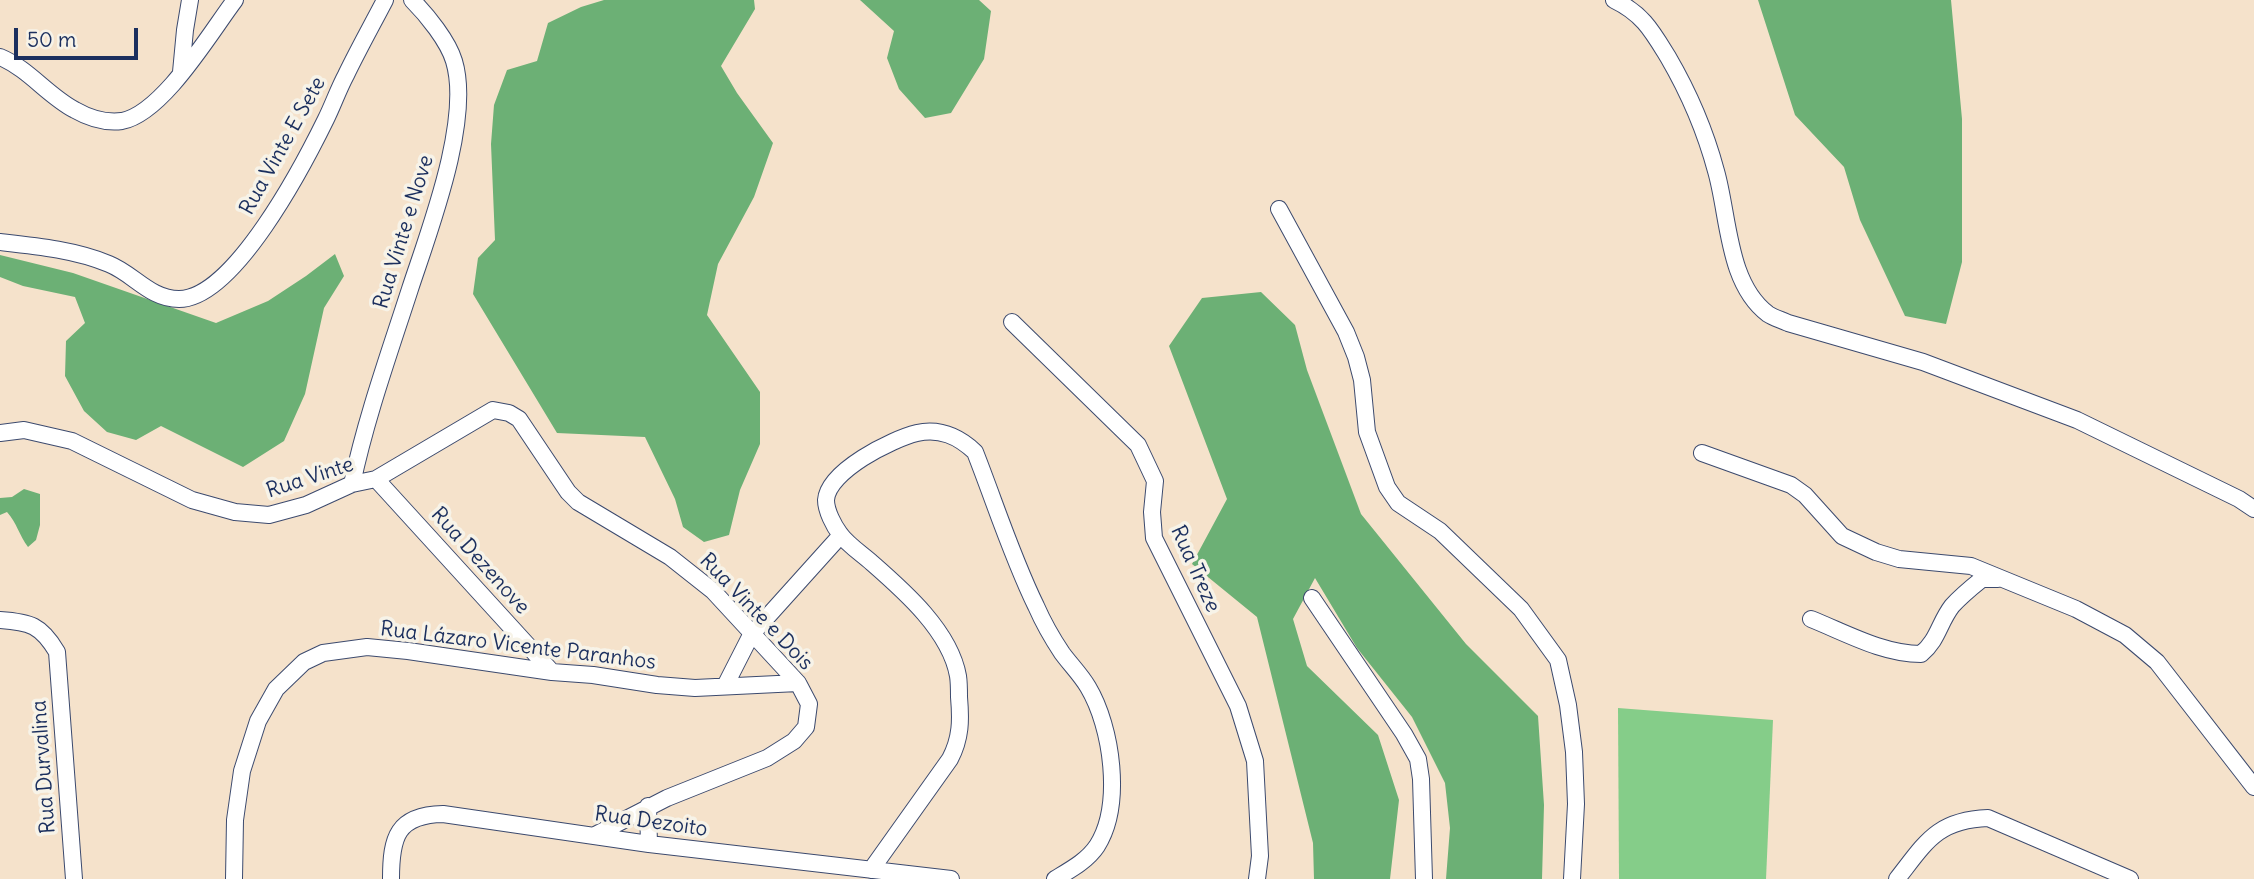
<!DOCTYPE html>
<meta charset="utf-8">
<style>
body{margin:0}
#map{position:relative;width:2254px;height:879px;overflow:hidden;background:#f5e2cb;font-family:Delius,sans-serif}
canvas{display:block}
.scale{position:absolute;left:14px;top:28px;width:124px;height:32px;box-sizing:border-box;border:4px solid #1b2f5e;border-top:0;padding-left:9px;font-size:21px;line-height:24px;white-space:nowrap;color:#1b2f5e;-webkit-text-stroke:5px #f7f3e8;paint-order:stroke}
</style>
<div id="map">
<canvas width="2254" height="879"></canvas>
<div class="scale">50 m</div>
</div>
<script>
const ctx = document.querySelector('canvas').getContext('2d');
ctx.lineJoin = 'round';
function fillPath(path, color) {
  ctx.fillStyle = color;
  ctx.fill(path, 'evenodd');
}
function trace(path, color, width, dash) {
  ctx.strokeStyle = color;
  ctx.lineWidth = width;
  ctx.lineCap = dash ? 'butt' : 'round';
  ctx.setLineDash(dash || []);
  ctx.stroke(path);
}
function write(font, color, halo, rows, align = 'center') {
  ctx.font = font + ' Delius,sans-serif';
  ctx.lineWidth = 7;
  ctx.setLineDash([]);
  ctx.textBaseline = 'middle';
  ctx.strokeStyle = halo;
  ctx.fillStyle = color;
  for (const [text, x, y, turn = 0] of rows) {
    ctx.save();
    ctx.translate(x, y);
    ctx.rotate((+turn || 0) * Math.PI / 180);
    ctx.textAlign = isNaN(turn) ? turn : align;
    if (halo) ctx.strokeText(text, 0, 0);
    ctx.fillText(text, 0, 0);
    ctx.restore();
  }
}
const green = new Path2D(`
 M 1618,708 L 1773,720 L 1766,879 L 1619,879 Z`);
const forest = new Path2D(`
 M 604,0 L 754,0 L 755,9 L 721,66 L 737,93 L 773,143 L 754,197 L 718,264 L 707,315 L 760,392 L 760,444 L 740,490 L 729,535 L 704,542 L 683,527 L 675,499 L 645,437 L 557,433 L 473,294 L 478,258 L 495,240 L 491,144 L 494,105 L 507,70 L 537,61 L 548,23 L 581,7 Z
 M 860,0 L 979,0 L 991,11 L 984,59 L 951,113 L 925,118 L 899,89 L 887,58 L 894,31 Z
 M 1758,0 L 1951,0 L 1962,119 L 1962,262 L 1946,324 L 1905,316 L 1860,220 L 1844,167 L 1795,115 Z
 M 335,254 L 344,276 L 324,308 L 305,394 L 284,441 L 243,467 L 161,426 L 136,440 L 107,432 L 84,411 L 65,376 L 66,341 L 85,323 L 75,297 L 23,286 L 0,277 L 0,255 L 73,273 L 216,323 L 268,301 L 306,276 Z
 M 1261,292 L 1295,325 L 1307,370 L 1361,514 L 1466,644 L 1538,716 L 1544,805 L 1542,879 L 1446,879 L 1450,828 L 1445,783 L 1412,717 L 1357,648 L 1315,578 L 1293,619 L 1307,666 L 1378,735 L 1399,800 L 1390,879 L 1314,879 L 1313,843 L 1257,617 L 1192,564 L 1227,499 L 1169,346 L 1202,298 Z
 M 24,489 L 40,494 L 40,525 L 36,540 L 28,547 C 19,535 17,523 7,512 L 0,515 L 0,498 L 12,497 Z`);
const street = new Path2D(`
 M 1614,0 C 1643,14 1652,31 1668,57 C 1689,93 1705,130 1716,171 C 1729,216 1727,283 1768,314 C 1774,318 1782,320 1788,323 L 1923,362 L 2077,420 L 2239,499 L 2254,509
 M 0,57 C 29,69 48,96 75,110 C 89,118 106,123 122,121 C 163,113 210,33 235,0
 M 181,72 L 185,30 L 190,0
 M 1279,209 L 1346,332 L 1356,357 L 1362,380 L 1367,432 L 1387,487 L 1398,503 L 1440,531 L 1521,609 L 1558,660 L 1568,705 L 1574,752 L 1576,804 L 1572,879
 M 0,242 C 36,246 76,250 109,264 C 134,274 150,299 179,299 C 234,299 304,164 326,119 C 333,105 338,90 346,75 C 358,50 372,25 385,0
 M 1012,322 L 1138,445 L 1155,481 L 1152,512 L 1154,538 L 1238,706 L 1255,761 L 1260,856 L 1257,879
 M 0,433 L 24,430 L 72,441 L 192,500 L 235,512 L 269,515 L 306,505 L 352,484 L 376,479 L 493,410 L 509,413 L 519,419 L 568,492 L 578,502 L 670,557 L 713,591 L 798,683 L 809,704 L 806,727 L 794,741 L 767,758 L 667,798 L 595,835
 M 1702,453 L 1791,485 L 1805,495 L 1842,536 L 1876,552 L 1899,559 L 1971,566 L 2076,609 L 2125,635 L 2157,662 L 2254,787
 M 376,479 L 552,672
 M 352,484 C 366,418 389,354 410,289 C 429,231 472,120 454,61 C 448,41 427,15 412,0
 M 1312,598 L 1404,734 L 1418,759 L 1421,779 L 1424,879
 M 1811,619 C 1846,633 1883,654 1921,654 C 1938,640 1939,623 1952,606 C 1961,596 1972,587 1982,579 L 1998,579
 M 0,620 C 30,622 41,625 57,652 L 74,879
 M 725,686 L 751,635 L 841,535
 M 648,806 L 649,844
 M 871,870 L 950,759 C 961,738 961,720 959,697 C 959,690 959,682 958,676 C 950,631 904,591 872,563 C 862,554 848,545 840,534 C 834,526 826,511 826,500 C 828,471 892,439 917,433 C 940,428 958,436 975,452 C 995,503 1012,557 1036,606 C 1043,622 1052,638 1062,653 C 1070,664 1081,675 1088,687 C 1112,727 1123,805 1097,846 C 1087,861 1070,870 1055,879
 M 234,879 L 235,820 L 242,771 L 258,721 L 276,689 L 304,662 L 323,653 L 367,647 L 408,651 L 552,672 L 593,675 L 657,685 L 695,688 L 798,683
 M 391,879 C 391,837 397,815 443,814 L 649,844 L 951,879
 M 1897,879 C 1926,842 1937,820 1988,818 L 2130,879`);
const streetNames = [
 ["Rua Vinte E Sete",283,146,-61],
 ["Rua Vinte e Nove",404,232,-73],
 ["Rua Vinte",310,478,-18],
 ["Rua Dezenove",480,561,48],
 ["Rua Treze",1195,569,66],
 ["Rua Vinte e Dois",756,612,46],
 ["Rua Lázaro Vicente Paranhos",518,646,7],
 ["Rua Durvalina",44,767,-94],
 ["Rua Dezoito",651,822,8]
];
fillPath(green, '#85cd89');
fillPath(forest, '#6cb075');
trace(street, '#3c4a6e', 18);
trace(street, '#fff', 16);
write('21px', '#1b2f5e', '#f7f3e8', streetNames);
</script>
